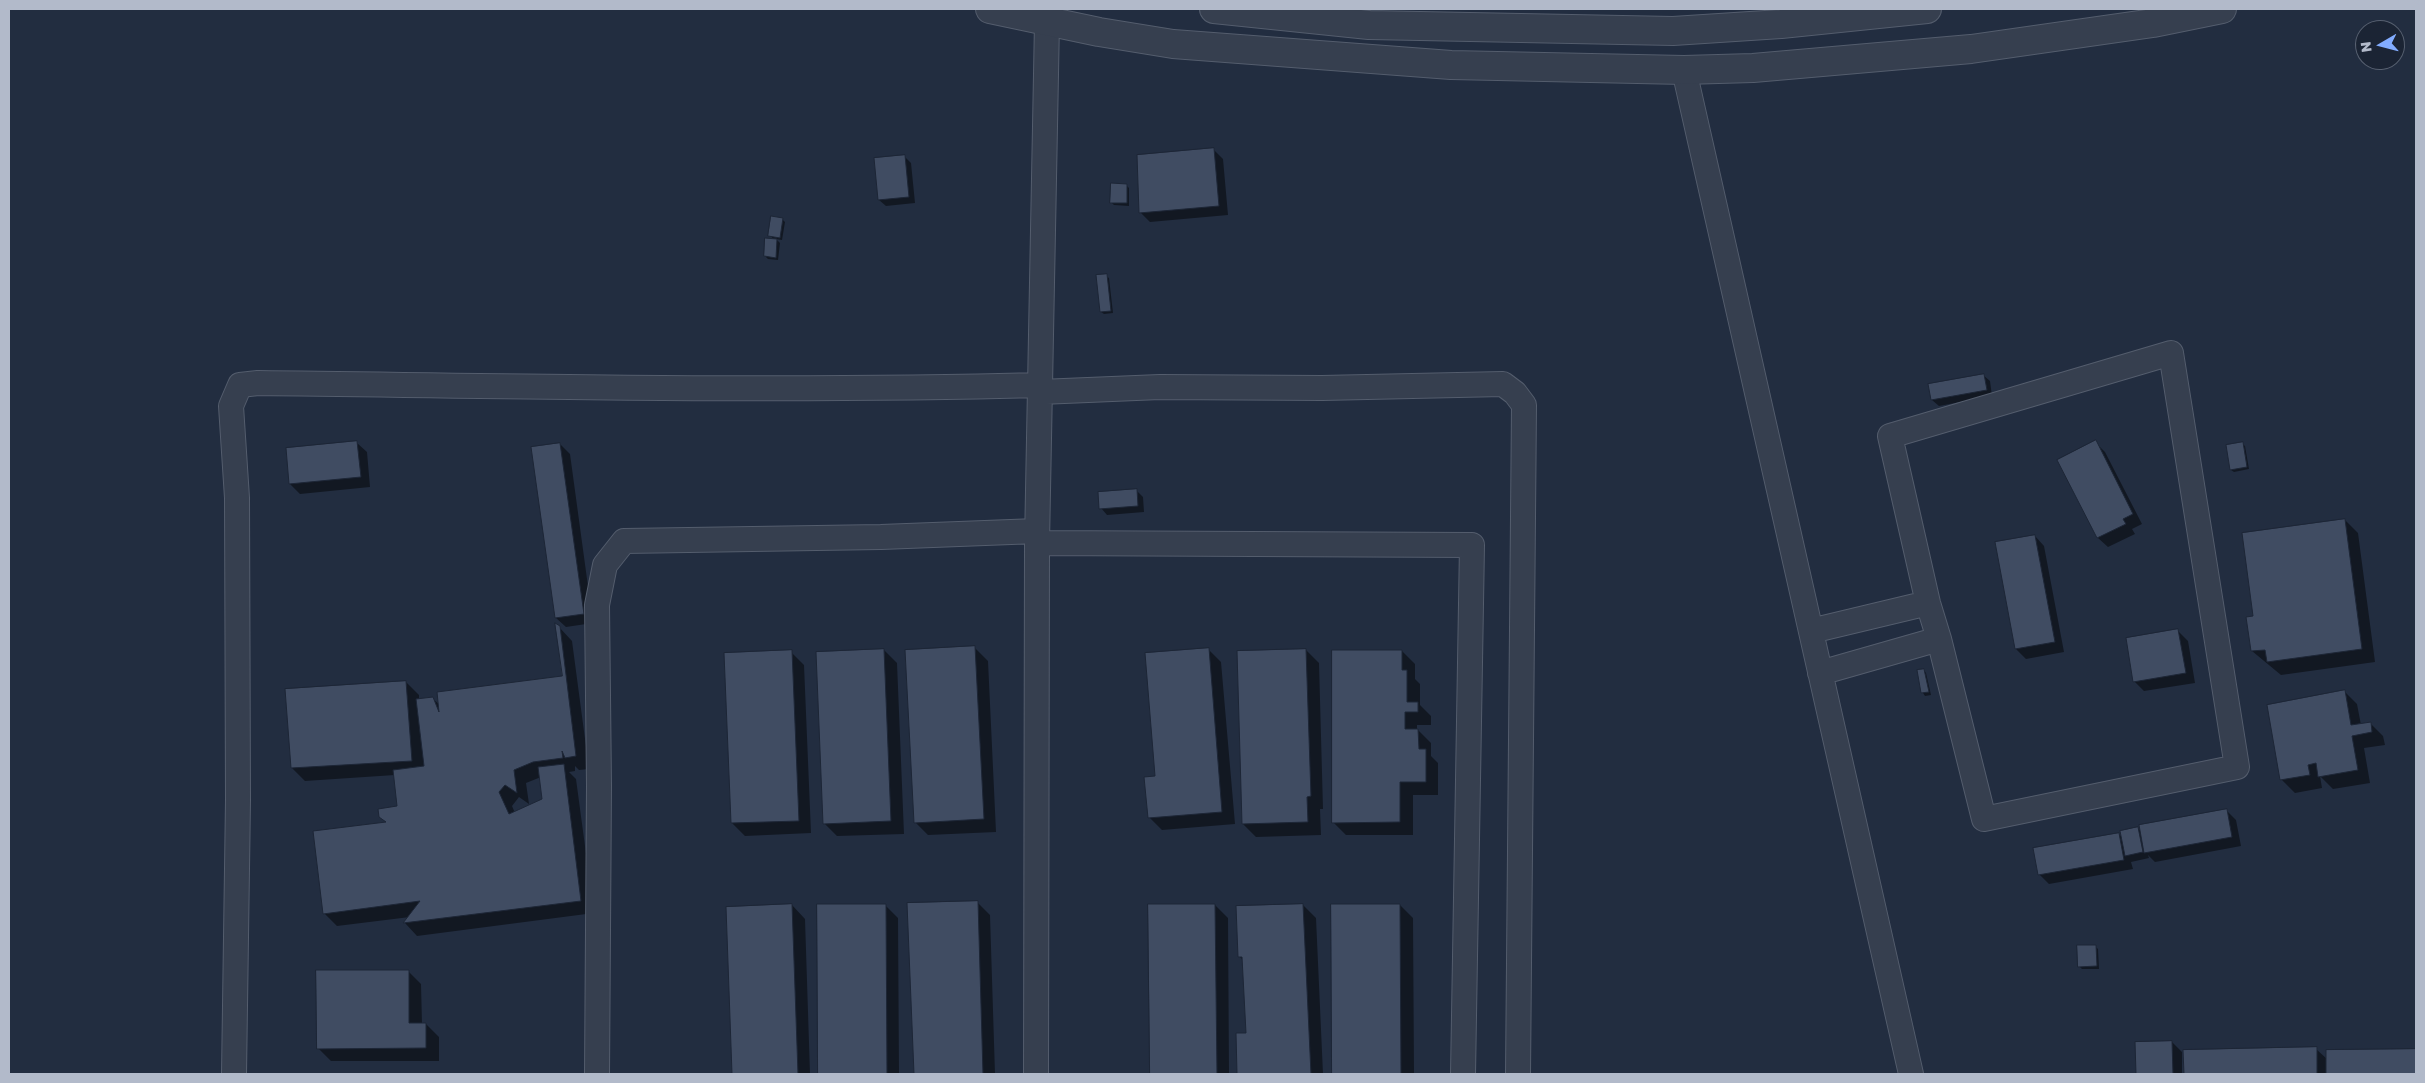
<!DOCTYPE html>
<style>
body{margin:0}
#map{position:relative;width:2425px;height:1083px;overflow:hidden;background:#222d40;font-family:"Golos Text",sans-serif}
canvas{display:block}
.frame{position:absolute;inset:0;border:10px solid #b2baca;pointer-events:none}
.north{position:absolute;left:2355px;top:20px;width:50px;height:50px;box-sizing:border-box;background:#1b2434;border:1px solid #576070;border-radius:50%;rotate:262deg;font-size:14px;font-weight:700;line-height:20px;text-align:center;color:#b2baca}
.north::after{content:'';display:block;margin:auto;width:18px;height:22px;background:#82acff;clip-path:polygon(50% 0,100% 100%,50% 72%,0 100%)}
</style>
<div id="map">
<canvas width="2425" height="1083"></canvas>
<div class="frame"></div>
<div class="north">N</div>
</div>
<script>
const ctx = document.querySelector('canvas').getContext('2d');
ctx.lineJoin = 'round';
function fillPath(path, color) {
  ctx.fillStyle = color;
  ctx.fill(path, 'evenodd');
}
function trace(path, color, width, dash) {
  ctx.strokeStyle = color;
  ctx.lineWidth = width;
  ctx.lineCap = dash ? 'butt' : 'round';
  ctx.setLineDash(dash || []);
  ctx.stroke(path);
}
const shadow = new Path2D(`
 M 1214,150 L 1223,159 L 1228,215 L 1150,222 L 1140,212 Z
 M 904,156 L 911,163 L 915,203 L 886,206 L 879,200 Z
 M 1126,185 L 1129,188 L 1129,206 L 1114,205 L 1111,202 Z
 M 782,219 L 785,222 L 782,240 L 776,239 L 780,243 L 778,260 L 768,259 L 765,256 L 774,240 L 770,235 Z
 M 1106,276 L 1109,278 L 1113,313 L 1104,314 L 1101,312 Z
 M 1983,375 L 1990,381 L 1992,396 L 1939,406 L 1932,400 Z
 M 2095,442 L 2105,452 L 2142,524 L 2132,529 L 2135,534 L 2108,547 L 2098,538 L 2059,461 Z
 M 357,443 L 367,452 L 370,487 L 300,494 L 290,484 Z
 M 560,444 L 570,454 L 593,623 L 566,627 L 556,618 Z
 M 2242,444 L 2245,446 L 2249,469 L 2234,472 L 2231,470 Z
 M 1136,490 L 1143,497 L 1144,512 L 1107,515 L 1101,508 Z
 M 2345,520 L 2358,533 L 2375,662 L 2281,675 L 2252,651 L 2255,617 Z
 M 2035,536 L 2044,546 L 2064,652 L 2026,659 L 2016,649 Z
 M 559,627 L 572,641 L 589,769 L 579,770 L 575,766 L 575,771 L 569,772 L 576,779 L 594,913 L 417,936 L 405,923 L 410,917 L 337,926 L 324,913 L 398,807 L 395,775 L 305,781 L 292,768 L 406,682 L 419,695 L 419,700 L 432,698 L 440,705 L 564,678 ZM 541,777 L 544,800 L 515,813 L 512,806 L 519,797 L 529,804 L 526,783 Z
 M 2178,631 L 2188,641 L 2195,683 L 2144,691 L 2134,681 Z
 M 975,648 L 988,661 L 996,832 L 928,835 L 915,822 Z
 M 1208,649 L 1221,662 L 1235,824 L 1162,830 L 1149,817 Z
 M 884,650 L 897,663 L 904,834 L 837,836 L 824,823 Z
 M 1306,650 L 1319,663 L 1323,809 L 1320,809 L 1321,835 L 1256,837 L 1243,824 Z
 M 1402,651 L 1415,664 L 1415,679 L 1420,684 L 1420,705 L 1431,716 L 1431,725 L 1417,725 L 1417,729 L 1431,743 L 1431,756 L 1438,763 L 1438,795 L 1413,795 L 1413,835 L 1346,835 L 1333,822 Z
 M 791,652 L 804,665 L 811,833 L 745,836 L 732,823 Z
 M 1924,670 L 1926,673 L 1931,695 L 1925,696 L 1923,693 L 1918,671 Z
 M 2344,691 L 2357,704 L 2361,725 L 2370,723 L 2383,736 L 2385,745 L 2364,748 L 2370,783 L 2333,789 L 2320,776 L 2322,788 L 2295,793 L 2282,780 L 2268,706 Z
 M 2226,810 L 2236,820 L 2241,846 L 2155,862 L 2148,855 L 2149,858 L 2131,862 L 2133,869 L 2049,884 L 2039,874 L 2119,834 L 2123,838 L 2138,828 L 2142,832 Z
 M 977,902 L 990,915 L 995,1074 L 915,1074 L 909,904 Z
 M 792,905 L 805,919 L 810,1074 L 733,1074 L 728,908 Z
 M 885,905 L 898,918 L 899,1074 L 819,1074 L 818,906 Z
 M 1150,905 L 1215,905 L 1228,918 L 1229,1074 L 1151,1074 Z
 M 1303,905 L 1316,918 L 1323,1074 L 1239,1074 L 1237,1034 L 1247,1034 L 1244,961 L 1239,956 Z
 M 1332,905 L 1400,905 L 1413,918 L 1414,1074 L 1333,1074 Z
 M 2095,946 L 2098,949 L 2099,969 L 2082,969 L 2079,966 Z
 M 408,971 L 421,984 L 422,1024 L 426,1024 L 439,1037 L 439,1061 L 331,1061 L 318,1048 Z
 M 2172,1042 L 2182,1052 L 2182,1074 L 2137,1074 L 2136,1043 Z
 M 2316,1049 L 2327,1059 L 2327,1051 L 2416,1050 L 2416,1074 L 2185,1074 L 2184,1051 Z`);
const building = new Path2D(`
 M 1214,148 L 1219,206 L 1139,213 L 1137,155 Z
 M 905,155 L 909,197 L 878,200 L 874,158 Z
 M 1111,183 L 1127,184 L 1127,203 L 1110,203 Z
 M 771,216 L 783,218 L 780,238 L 768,236 Z
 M 765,238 L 777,239 L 776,258 L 764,256 Z
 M 1107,274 L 1111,311 L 1100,312 L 1096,275 Z
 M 1984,374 L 1987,390 L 1931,400 L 1928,384 Z
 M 2096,440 L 2133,514 L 2123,519 L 2126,524 L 2097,538 L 2057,460 Z
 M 357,441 L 361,477 L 289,484 L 286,448 Z
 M 2243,442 L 2247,467 L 2230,470 L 2226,445 Z
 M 560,443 L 584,614 L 555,618 L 531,447 Z
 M 1137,489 L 1138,506 L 1099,509 L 1098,492 Z
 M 2345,519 L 2362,649 L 2267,662 L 2265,650 L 2251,651 L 2246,617 L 2253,616 L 2242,533 Z
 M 2035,535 L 2055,642 L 2015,649 L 1995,542 Z
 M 555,623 L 560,626 L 576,756 L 565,758 L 562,751 L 563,758 L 533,762 L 514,770 L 517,793 L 505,785 L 499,792 L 509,814 L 542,799 L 538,767 L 564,764 L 581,901 L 403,923 L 420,901 L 323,914 L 313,831 L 386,822 L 379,817 L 378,809 L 397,806 L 393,770 L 424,766 L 416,699 L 433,697 L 439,712 L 437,692 L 562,676 Z
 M 2178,629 L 2186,673 L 2133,682 L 2126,638 Z
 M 975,646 L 984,819 L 914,823 L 905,650 Z
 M 1209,648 L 1222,812 L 1148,818 L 1144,777 L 1155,776 L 1145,653 Z
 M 884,649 L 891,821 L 823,824 L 816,652 Z
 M 1306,649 L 1311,796 L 1307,797 L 1308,822 L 1242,824 L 1237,651 Z
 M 792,650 L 799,821 L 731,823 L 724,653 Z
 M 1332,650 L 1402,650 L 1402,670 L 1407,670 L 1407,702 L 1418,702 L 1418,712 L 1405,712 L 1405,729 L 1418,729 L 1419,749 L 1426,749 L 1426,782 L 1400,782 L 1400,822 L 1332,823 Z
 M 1924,669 L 1929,692 L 1921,693 L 1917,670 Z
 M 406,681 L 412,761 L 291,768 L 285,689 Z
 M 2345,690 L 2351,725 L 2371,722 L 2372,732 L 2352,736 L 2358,770 L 2318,777 L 2316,763 L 2308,765 L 2310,775 L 2280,780 L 2267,705 Z
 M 2227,809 L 2232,837 L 2144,853 L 2139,825 Z
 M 2138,827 L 2143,852 L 2125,856 L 2120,831 Z
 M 2119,833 L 2124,860 L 2038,875 L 2033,848 Z
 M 978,901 L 983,1074 L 914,1074 L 907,903 Z
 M 792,904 L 798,1074 L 732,1074 L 726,907 Z
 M 817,904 L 886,904 L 887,1074 L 818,1074 Z
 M 1148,904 L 1215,904 L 1217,1074 L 1150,1074 Z
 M 1303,904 L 1311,1074 L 1237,1074 L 1236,1033 L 1246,1033 L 1242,957 L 1238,957 L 1236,906 Z
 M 1331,904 L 1400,904 L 1401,1074 L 1332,1074 Z
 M 2077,945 L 2096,945 L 2097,966 L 2078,967 Z
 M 316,970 L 409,970 L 409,1023 L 426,1023 L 426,1048 L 317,1049 Z
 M 2172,1041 L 2173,1074 L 2136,1074 L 2135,1042 Z
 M 2317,1047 L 2317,1074 L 2184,1074 L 2183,1050 Z
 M 2416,1049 L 2416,1074 L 2326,1074 L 2326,1050 Z`);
const minor = new Path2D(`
 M 1684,70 L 1911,1074
 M 2171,353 L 2237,767 L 1984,819 L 1939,639 L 1928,603 L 1890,436 Z
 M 1040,392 L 1160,387 L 1322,388 L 1503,384 L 1515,393 L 1524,405 L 1518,1074
 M 1037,543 L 1472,545 L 1463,1074
 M 1811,631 L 1928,603
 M 1820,673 L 1939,639
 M 234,1074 L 238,800 L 237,498 L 231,406 L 240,385 L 258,383 C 518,386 780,392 1040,385
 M 597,1074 L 599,786 L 597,605 L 605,565 L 624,541 L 881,537 L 1037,531
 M 1036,1074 L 1037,543 L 1047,22`);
const tertiary = new Path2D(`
 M 990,9 L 1099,32 L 1173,44 L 1451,65 L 1684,70 L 1753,68 L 1971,49 L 2153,23 L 2222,9
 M 1214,9 L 1369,25 L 1673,31 L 1781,24 L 1927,9`);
fillPath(shadow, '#0007');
fillPath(building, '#404c62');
trace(building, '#1d2636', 1);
trace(minor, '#545d6d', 26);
trace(tertiary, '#545d6d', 30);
trace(minor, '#363f4f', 24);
trace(tertiary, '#363f4f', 28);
</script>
